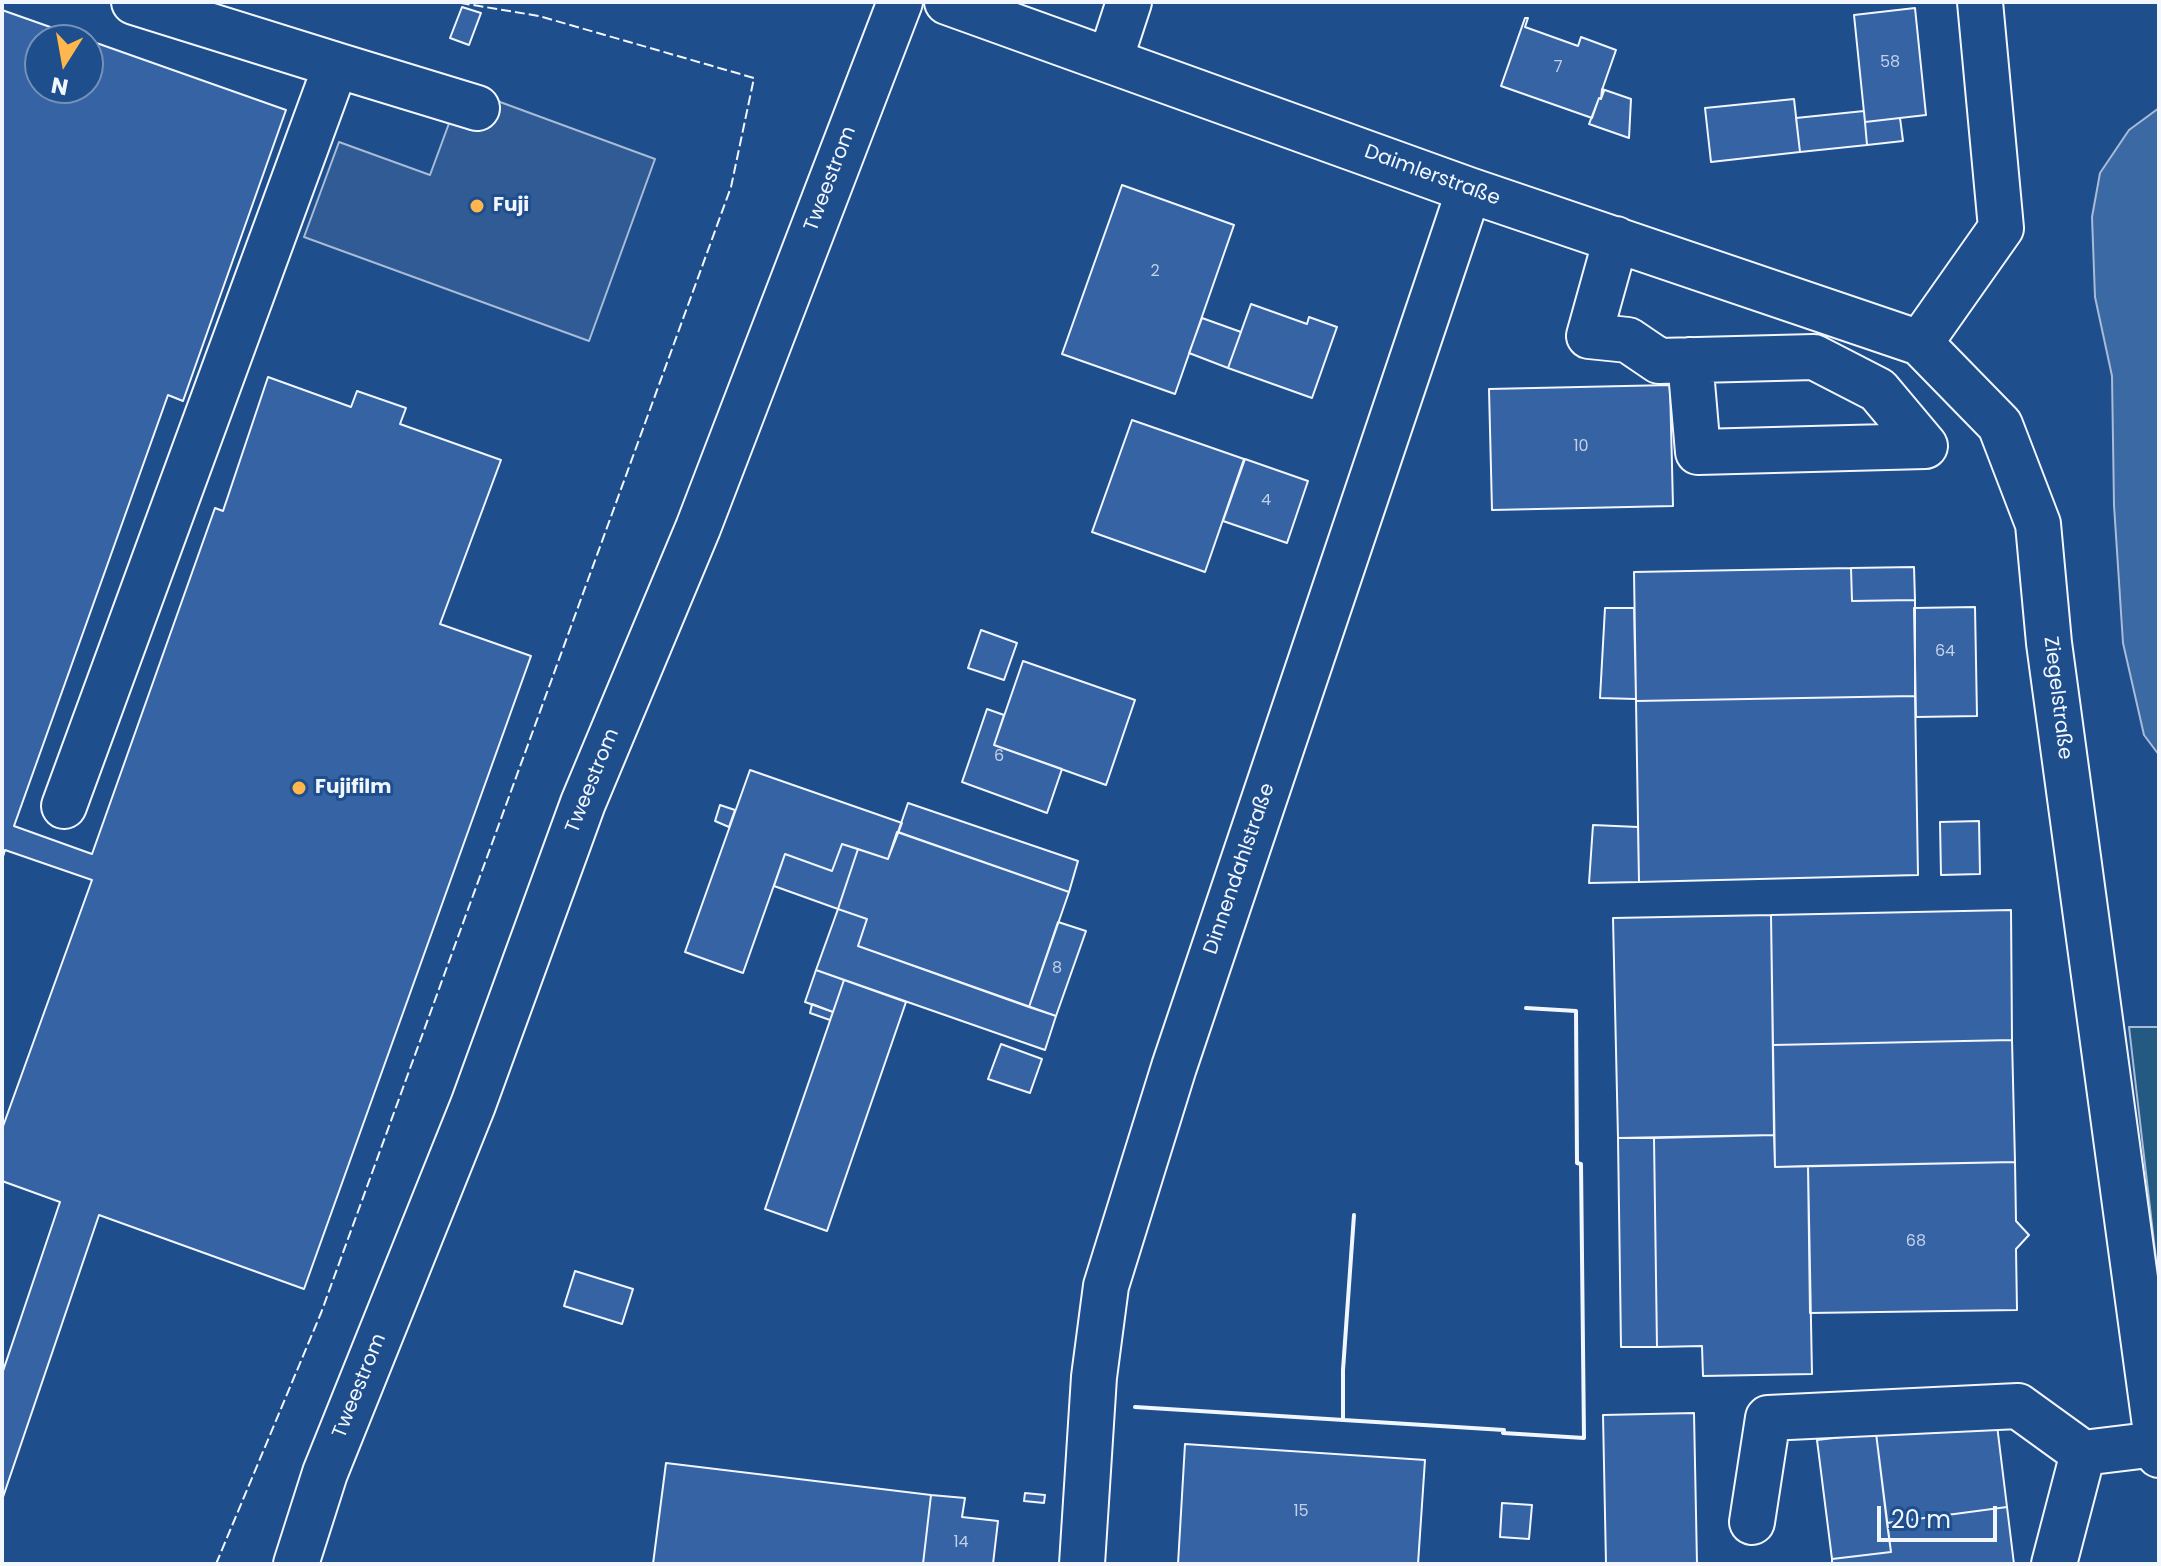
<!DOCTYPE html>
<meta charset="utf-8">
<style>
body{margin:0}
#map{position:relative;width:2161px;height:1566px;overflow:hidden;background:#1f4e8c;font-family:Poppins,sans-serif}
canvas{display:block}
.frame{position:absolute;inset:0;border:4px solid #f2f6ff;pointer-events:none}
.north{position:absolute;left:24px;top:24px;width:80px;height:80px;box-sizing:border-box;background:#1f4e8c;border:2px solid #7391ba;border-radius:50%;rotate:191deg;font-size:22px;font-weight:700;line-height:32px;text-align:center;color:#f2f6ff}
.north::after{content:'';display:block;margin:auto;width:28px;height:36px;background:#ffb74d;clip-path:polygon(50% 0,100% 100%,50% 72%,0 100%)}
.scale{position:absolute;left:1877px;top:1506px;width:120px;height:36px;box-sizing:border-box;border:4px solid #f2f6ff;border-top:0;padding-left:10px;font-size:24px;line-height:28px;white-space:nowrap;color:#f2f6ff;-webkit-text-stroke:6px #1f4e8c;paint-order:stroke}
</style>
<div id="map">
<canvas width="2161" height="1566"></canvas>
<div class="frame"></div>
<div class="north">N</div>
<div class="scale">20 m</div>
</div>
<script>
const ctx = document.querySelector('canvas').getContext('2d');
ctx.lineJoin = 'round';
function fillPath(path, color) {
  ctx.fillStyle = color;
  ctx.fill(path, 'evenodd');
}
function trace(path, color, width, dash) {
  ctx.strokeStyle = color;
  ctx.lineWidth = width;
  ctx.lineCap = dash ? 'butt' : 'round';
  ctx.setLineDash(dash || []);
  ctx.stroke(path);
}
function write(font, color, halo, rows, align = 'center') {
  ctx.font = font + ' Poppins,sans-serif';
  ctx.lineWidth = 6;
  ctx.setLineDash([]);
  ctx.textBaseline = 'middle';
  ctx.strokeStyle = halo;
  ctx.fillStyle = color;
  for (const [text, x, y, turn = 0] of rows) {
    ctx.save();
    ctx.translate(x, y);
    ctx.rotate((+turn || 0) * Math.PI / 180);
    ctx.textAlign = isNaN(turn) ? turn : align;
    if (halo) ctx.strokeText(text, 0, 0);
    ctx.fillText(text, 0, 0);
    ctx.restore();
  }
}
const green = new Path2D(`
 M 2129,1027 L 2159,1027 L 2159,1285 Z`);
const parking = new Path2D(`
 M 462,88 L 655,159 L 589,341 L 304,237 L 339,142 L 430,175 Z`);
const water = new Path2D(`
 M 2159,108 L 2159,755 L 2144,735 L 2123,643 L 2114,505 L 2112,376 L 2095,297 L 2092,217 L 2100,173 L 2129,130 Z`);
const building = new Path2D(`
 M 462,7 L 481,13 L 469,45 L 450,38 Z
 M 1915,8 L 1926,115 L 1865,122 L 1854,15 Z
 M 2,10 L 87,40 L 40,40 L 40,88 L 88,88 L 88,40 L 286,110 L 183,401 L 168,395 L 14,826 L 92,854 L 215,508 L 223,511 L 268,377 L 351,407 L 357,391 L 406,408 L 400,424 L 501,460 L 440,624 L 531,656 L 304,1289 L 99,1215 L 2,1500 L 2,1374 L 60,1202 L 2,1181 L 2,1129 L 92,880 L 5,850 L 2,860 Z
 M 1525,18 L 1528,18 L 1525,27 L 1578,46 L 1581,37 L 1616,50 L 1602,90 L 1604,91 L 1601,99 L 1599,98 L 1592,118 L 1501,86 Z
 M 1602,89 L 1631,99 L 1629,138 L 1589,124 L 1599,98 L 1601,99 Z
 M 1794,99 L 1800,152 L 1711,162 L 1705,108 Z
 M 1864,111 L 1867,145 L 1800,152 L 1796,118 Z
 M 1900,118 L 1903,141 L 1867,145 L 1865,122 Z
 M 1122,185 L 1234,225 L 1175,394 L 1062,354 Z
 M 1251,304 L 1307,324 L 1309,317 L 1337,327 L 1312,398 L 1228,368 Z
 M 1202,318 L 1241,332 L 1228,368 L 1189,353 Z
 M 1670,385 L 1673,506 L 1492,510 L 1489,389 Z
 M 1132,420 L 1244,459 L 1205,572 L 1092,532 Z
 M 1245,459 L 1308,481 L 1287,543 L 1223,521 Z
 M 1914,567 L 1915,600 L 1852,601 L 1851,568 Z
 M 1851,568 L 1852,601 L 1915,600 L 1915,696 L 1636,701 L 1634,572 Z
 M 1975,607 L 1977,716 L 1916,717 L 1914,608 Z
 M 1605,608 L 1634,608 L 1636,699 L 1600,698 Z
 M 981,630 L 1017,643 L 1004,680 L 968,668 Z
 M 1023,661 L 1135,700 L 1106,785 L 994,745 Z
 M 1915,696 L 1918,875 L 1639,882 L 1636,701 Z
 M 987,709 L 1004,715 L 994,745 L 1062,769 L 1047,813 L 962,782 Z
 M 750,770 L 902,823 L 888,859 L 842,844 L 832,871 L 785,854 L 743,973 L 685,952 Z
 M 908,803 L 1078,861 L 1069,892 L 898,832 Z
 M 720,805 L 735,810 L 729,827 L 715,821 Z
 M 1979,821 L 1980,874 L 1941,875 L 1940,822 Z
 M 1593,825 L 1638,827 L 1639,882 L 1589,883 Z
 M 897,832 L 1069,892 L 1029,1007 L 858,946 L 867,919 L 838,909 L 858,849 L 888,859 Z
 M 842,844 L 858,849 L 838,909 L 774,886 L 785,854 L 832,871 Z
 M 838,909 L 867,919 L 858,946 L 1056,1016 L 1045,1050 L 816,970 Z
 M 2011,910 L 2012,1040 L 1773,1045 L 1771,915 Z
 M 1771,915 L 1774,1135 L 1618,1138 L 1613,918 Z
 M 1058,922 L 1086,931 L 1056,1016 L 1029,1007 Z
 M 816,970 L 844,980 L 833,1012 L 805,1002 Z
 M 844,980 L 906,1002 L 827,1231 L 765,1209 Z
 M 812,1004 L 833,1012 L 830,1020 L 810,1013 Z
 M 2012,1040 L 2015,1162 L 1775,1167 L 1773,1045 Z
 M 1001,1044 L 1042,1059 L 1030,1093 L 988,1079 Z
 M 1774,1135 L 1775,1167 L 1808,1166 L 1812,1374 L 1703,1376 L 1702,1346 L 1657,1347 L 1654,1138 Z
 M 1618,1138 L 1654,1138 L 1657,1347 L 1621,1347 Z
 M 2015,1162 L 2016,1221 L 2029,1235 L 2016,1249 L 2017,1310 L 1810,1313 L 1808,1166 Z
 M 575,1271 L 633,1289 L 622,1324 L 564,1306 Z
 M 1694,1413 L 1697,1564 L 1606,1564 L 1603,1415 Z
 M 1996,1417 L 2007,1507 L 1887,1523 L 1876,1433 Z
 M 1876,1433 L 1891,1552 L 1832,1559 L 1817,1440 Z
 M 1185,1444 L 1425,1460 L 1418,1564 L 1178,1564 Z
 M 666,1463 L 931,1495 L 923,1564 L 653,1564 Z
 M 1025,1493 L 1045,1495 L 1044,1503 L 1024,1501 Z
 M 931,1495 L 965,1498 L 962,1517 L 998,1521 L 993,1564 L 923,1564 Z
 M 1502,1503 L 1532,1505 L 1529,1539 L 1500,1537 Z
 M 2007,1507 L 2014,1564 L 1832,1564 L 1832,1559 L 1891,1552 L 1887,1523 Z`);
const minor = new Path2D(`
 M 134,2 L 336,65
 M 947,2 L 1469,190 L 1920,343
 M 1980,2 L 2001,228 L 1920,343 L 2000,425 L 2038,524 L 2049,643 L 2159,1455
 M 1110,60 L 1129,2
 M 1616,239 L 1589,336 L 1628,340 L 1659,361 L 1814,357 L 1878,390 L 1925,446 L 1698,452 L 1690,360
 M 64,806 L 336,65 L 477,108
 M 1752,1522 L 1768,1418 L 2018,1406 L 2083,1453
 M 1082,1564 L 1094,1377 L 1106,1286 L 1174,1067 L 1469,190
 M 2054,1564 L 2083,1453 L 2157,1444`);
const major = new Path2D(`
 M 296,1564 L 325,1473 L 473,1105 L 583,803 L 698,528 L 900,2`);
const fence = new Path2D(`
 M 216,1564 L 321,1313 L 731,187 L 754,78 L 539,16 L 455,2`);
const wall = new Path2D(`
 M 1135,1407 L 1504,1430 L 1503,1433 L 1584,1438 L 1581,1164 L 1577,1163 L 1576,1011 L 1526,1008
 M 1343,1420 L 1343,1370 L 1354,1215`);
const markers = [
 [477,206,8,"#ffb74d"],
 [299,788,8,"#ffb74d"]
];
const numberNames = [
 ["58",1890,63],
 ["7",1558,68],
 ["2",1155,272],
 ["10",1581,447],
 ["4",1266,501],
 ["64",1945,652],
 ["6",999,757],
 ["8",1057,969],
 ["68",1916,1242],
 ["15",1301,1512],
 ["14",961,1543]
];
const streetNames = [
 ["Daimlerstraße",1432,176,20],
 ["Tweestrom",831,179,-69],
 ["Ziegelstraße",2057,698,83],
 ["Tweestrom",593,781,-68],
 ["Dinnendahlstraße",1240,869,-71],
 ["Tweestrom",360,1386,-68]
];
const poiNames = [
 ["Fuji",493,206],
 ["Fujifilm",315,788]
];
fillPath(green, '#245a82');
trace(green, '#a8bbd7', 2);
fillPath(parking, '#305b95');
trace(parking, '#a8bbd7', 2);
fillPath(water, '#3b69a3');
trace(water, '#a8bbd7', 2);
fillPath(building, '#3563a3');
trace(building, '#f2f6ff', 2);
trace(minor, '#f2f6ff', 48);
trace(major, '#f2f6ff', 48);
trace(minor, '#1f4e8c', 44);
trace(major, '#1f4e8c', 44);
trace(fence, '#f2f6ff', 2, [10, 4]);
trace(wall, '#f2f6ff', 4);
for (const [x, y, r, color] of markers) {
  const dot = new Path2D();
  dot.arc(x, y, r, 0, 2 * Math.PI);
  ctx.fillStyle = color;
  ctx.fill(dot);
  trace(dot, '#1f4e8c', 3);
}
write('16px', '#c3d1e8', null, numberNames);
write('20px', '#f2f6ff', '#1f4e8c', streetNames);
write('bold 20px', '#f2f6ff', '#1f4e8c', poiNames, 'left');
</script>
